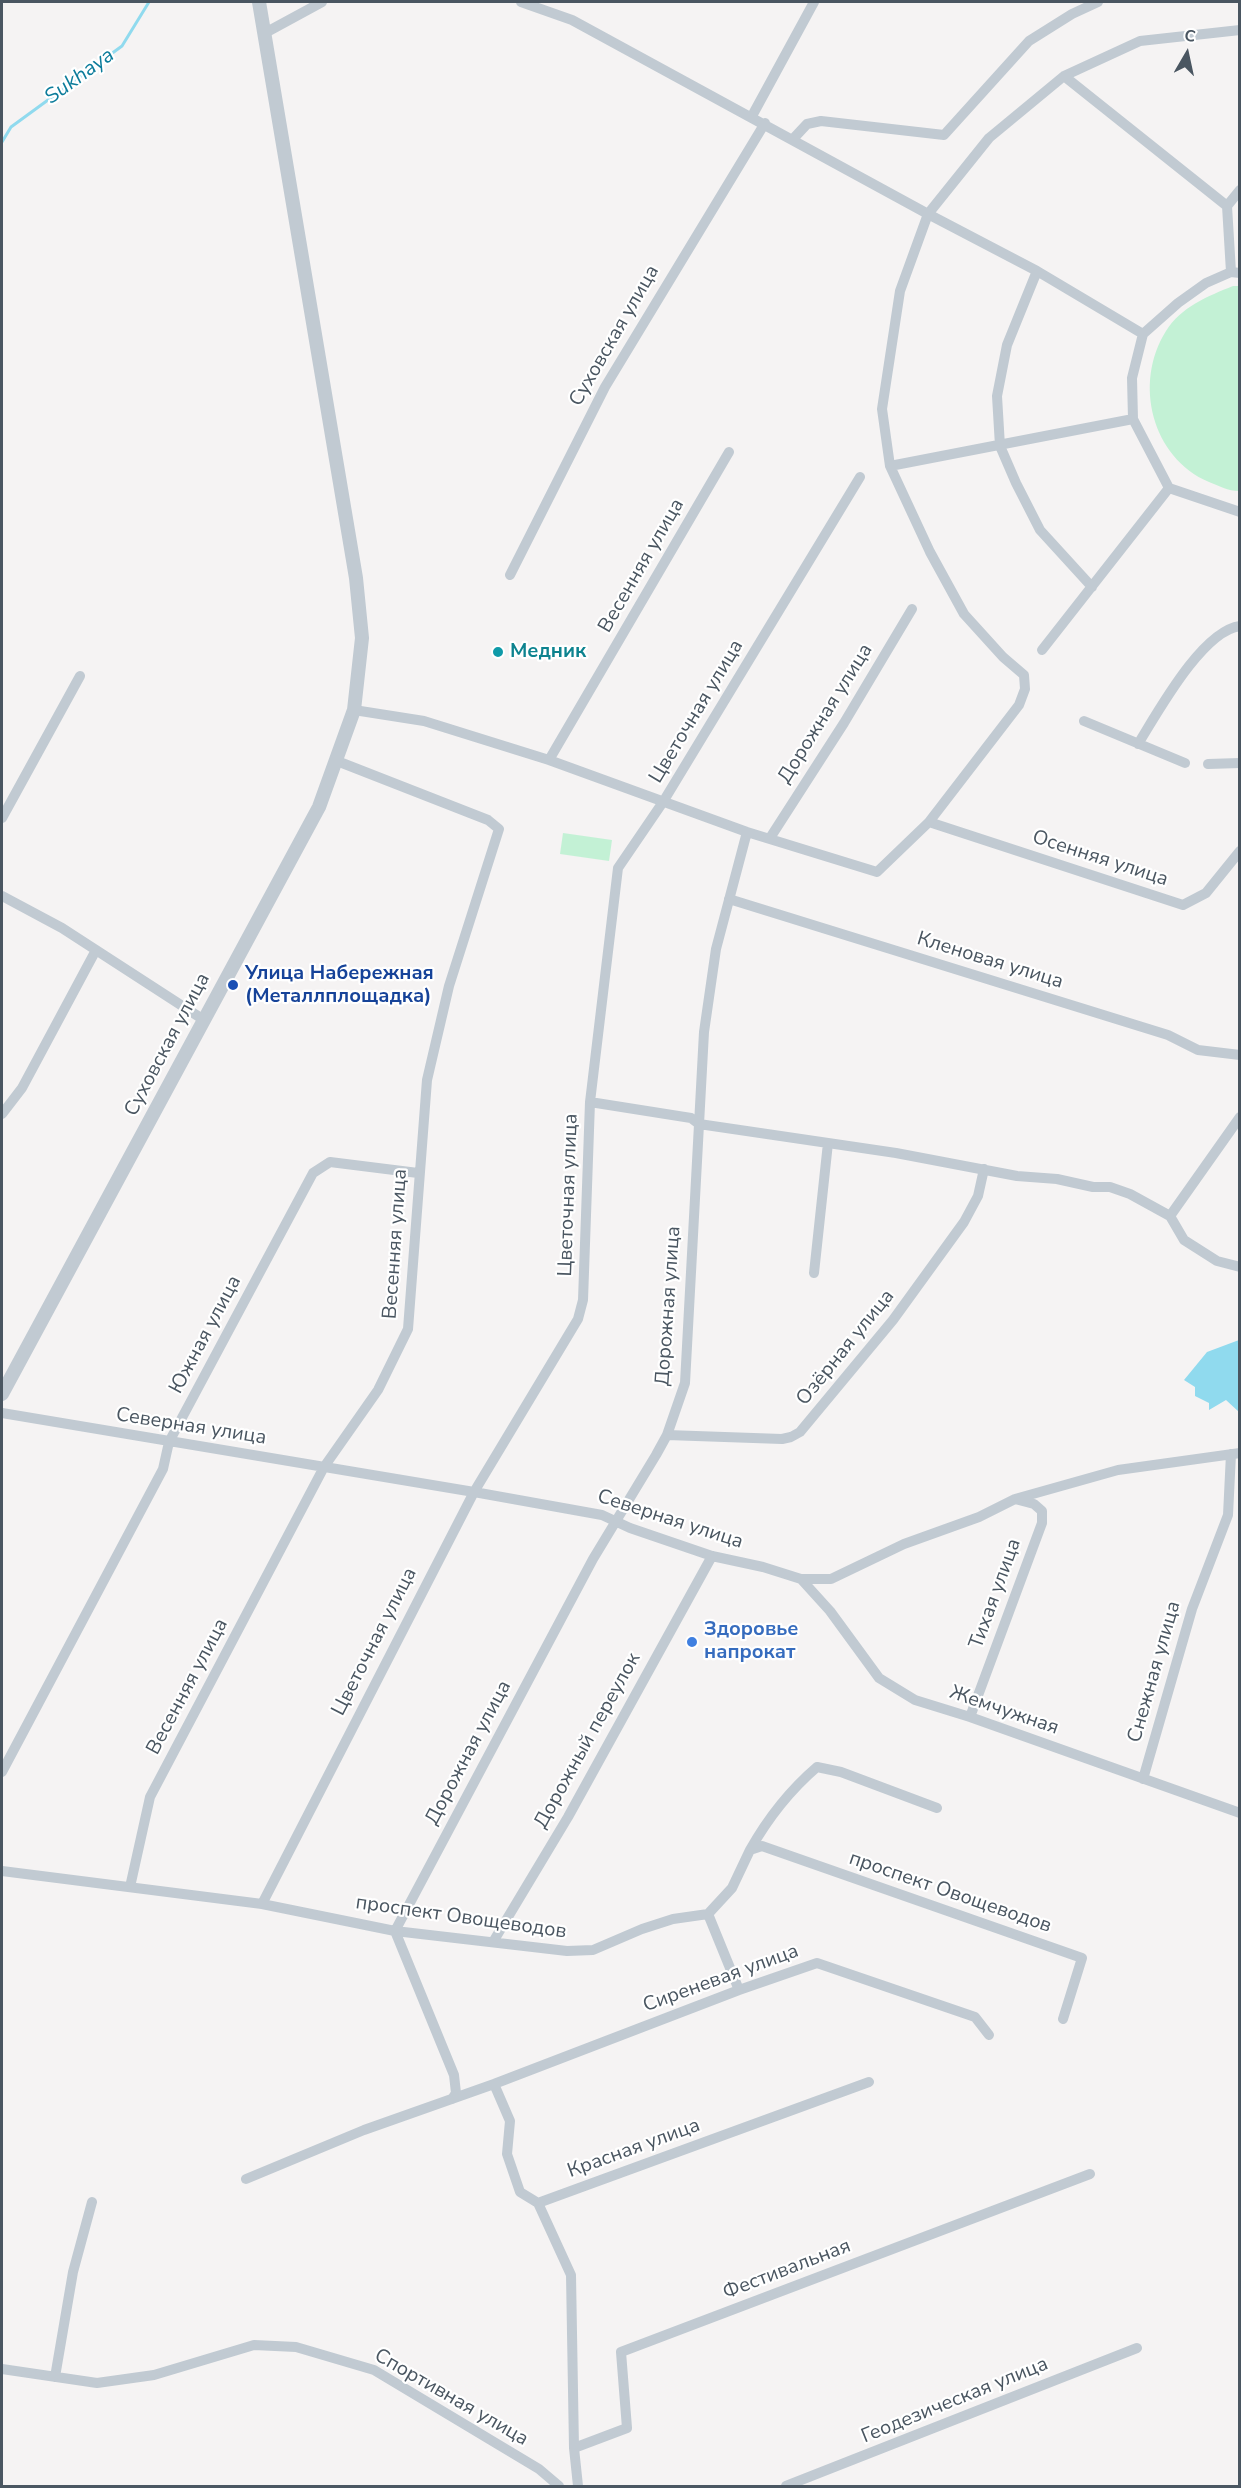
<!DOCTYPE html>
<meta charset="utf-8">
<style>
body{margin:0}
#map{position:relative;width:1241px;height:2488px;overflow:hidden;background:#f5f3f3;font-family:"Nunito Sans",sans-serif}
canvas{display:block}
.frame{position:absolute;inset:0;border:3px solid #4a5661;pointer-events:none}
.north{position:absolute;left:1157px;top:24px;width:60px;height:60px;-webkit-text-stroke:4px #fff;paint-order:stroke;rotate:9deg;font-size:16px;font-weight:700;line-height:24px;text-align:center;color:#4a5661}
.north::after{content:'';display:block;margin:auto;width:21px;height:27px;background:#4a5661;clip-path:polygon(50% 0,100% 100%,50% 72%,0 100%)}
</style>
<div id="map">
<canvas width="1241" height="2488"></canvas>
<div class="frame"></div>
<div class="north">С</div>
</div>
<script>
const ctx = document.querySelector('canvas').getContext('2d');
ctx.lineJoin = 'round';
function fillPath(path, color) {
  ctx.fillStyle = color;
  ctx.fill(path, 'evenodd');
}
function trace(path, color, width, dash) {
  ctx.strokeStyle = color;
  ctx.lineWidth = width;
  ctx.lineCap = dash ? 'butt' : 'round';
  ctx.setLineDash(dash || []);
  ctx.stroke(path);
}
function write(font, color, halo, rows, align = 'center') {
  ctx.font = font + ' "Nunito Sans",sans-serif';
  ctx.lineWidth = 4.5;
  ctx.setLineDash([]);
  ctx.textBaseline = 'middle';
  ctx.strokeStyle = halo;
  ctx.fillStyle = color;
  for (const [text, x, y, turn = 0] of rows) {
    ctx.save();
    ctx.translate(x, y);
    ctx.rotate((+turn || 0) * Math.PI / 180);
    ctx.textAlign = isNaN(turn) ? turn : align;
    if (halo) ctx.strokeText(text, 0, 0);
    ctx.fillText(text, 0, 0);
    ctx.restore();
  }
}
const green = new Path2D(`
 M 1233,286 L 1240,286 L 1239,491 C 1228,491 1219,486 1209,482 C 1152,458 1133,383 1166,331 C 1181,307 1208,296 1233,286 Z
 M 563,833 L 612,840 L 609,861 L 560,854 Z`);
const water = new Path2D(`
 M 1239,1340 L 1239,1412 L 1226,1400 L 1209,1410 L 1209,1403 L 1195,1396 L 1195,1387 L 1184,1380 L 1207,1352 Z`);
const stream = new Path2D(`
 M 2,142 L 11,127 L 122,46 L 149,2`);
const minor = new Path2D(`
 M 521,2 L 572,20 L 928,214 L 1037,271
 M 265,33 L 322,2
 M 1064,76 L 1227,206
 M 752,116 L 814,2
 M 793,139 L 807,124 L 821,121 L 944,135 L 1029,41 L 1072,14 L 1098,2
 M 1231,272 L 1227,206 L 1240,190
 M 1240,273 L 1231,272 L 1206,283 L 1178,303 L 1143,334 L 1132,378 L 1133,419 L 1169,488 L 1240,512
 M 890,466 L 1133,419
 M 510,575 L 605,387 L 765,123
 M 1092,587 L 1040,530 L 1016,483 L 1000,446 L 997,396 L 1007,345 L 1037,271 L 1143,334
 M 1042,650 L 1169,488
 M 354,710 L 424,721 L 549,760 L 747,832 L 877,872 L 929,822 L 1019,705 L 1025,689 L 1024,675 L 1003,657 L 964,614 L 930,552 L 890,466 L 882,409 L 900,291 L 928,214 L 989,138 L 1064,76 L 1140,41 L 1240,30
 M 1084,721 L 1185,763
 M 1138,744 C 1158,712 1202,631 1240,626
 M 549,760 L 729,452
 M 1208,764 L 1240,763
 M 2,818 L 80,676
 M 929,822 L 1183,905 L 1206,893 L 1240,851
 M 770,838 L 844,723 L 912,609
 M 2,896 L 62,928 L 204,1020
 M 729,899 L 1168,1035 L 1198,1050 L 1240,1055
 M 590,1102 L 691,1118 L 699,1124 L 896,1153 L 1017,1176 L 1057,1179 L 1093,1187 L 1110,1187 L 1130,1194 L 1170,1216
 M 2,1114 L 22,1088 L 96,950
 M 1240,1117 L 1170,1216 L 1184,1240 L 1217,1261 L 1240,1267
 M 814,1273 L 828,1143
 M 2,1413 L 474,1492 L 602,1515 L 630,1528 L 712,1556 L 763,1567 L 801,1579 L 831,1579 L 904,1544 L 979,1517 L 1015,1499 L 1118,1470 L 1240,1453
 M 667,1435 L 782,1439 L 791,1437 L 800,1432 L 893,1320 L 964,1222 L 978,1196 L 984,1169
 M 801,1579 L 830,1611 L 879,1678 L 915,1700 L 970,1717 L 1240,1813
 M 970,1717 L 1042,1523 L 1042,1511 L 1034,1504 L 1015,1499
 M 2,1772 L 163,1469 L 169,1442 L 313,1173 L 330,1162 L 418,1173
 M 1143,1779 L 1192,1609 L 1228,1515 L 1231,1454
 M 750,1850 C 768,1818 789,1791 817,1767 L 841,1772 L 937,1808
 M 2,1871 L 262,1904 L 395,1931 L 567,1951 L 593,1950 L 642,1929 L 673,1919 L 708,1914 L 732,1888 L 750,1850 L 762,1846 L 1082,1958 L 1063,2019
 M 130,1887 L 150,1797 L 324,1467 L 378,1390 L 408,1329 L 427,1080 L 449,986 L 499,829 L 488,820 L 337,761
 M 262,1904 L 474,1492 L 578,1319 L 583,1300 L 590,1102 L 618,868 L 663,802 L 860,477
 M 708,1914 L 739,1990
 M 493,1942 L 568,1817 L 712,1556
 M 494,2084 L 510,2121 L 507,2154 L 520,2192 L 538,2203 L 869,2082
 M 452,2099 L 456,2093 L 454,2075 L 395,1931 L 593,1559 L 656,1455 L 667,1435 L 685,1383 L 704,1032 L 716,949 L 747,832
 M 246,2179 L 364,2130 L 494,2084 L 739,1990 L 817,1963 L 975,2017 L 989,2035
 M 538,2203 L 571,2275 L 574,2448 L 578,2486
 M 2,2369 L 97,2383 L 154,2375 L 254,2345 L 296,2347 L 374,2370 L 539,2469 L 559,2486
 M 55,2377 L 73,2272 L 92,2202
 M 574,2448 L 627,2428 L 621,2352 L 1090,2174
 M 786,2486 L 1137,2348`);
const tertiary = new Path2D(`
 M 2,1394 L 319,807 L 354,710 L 362,638 L 356,578 L 259,2`);
const markers = [
 [498,652,6,"#0f9aa8"],
 [233,985,6,"#1a4fb4"],
 [692,1642,6,"#3f7fe0"]
];
const streetNames = [
 ["Суховская улица",615,336,-60],
 ["Весенняя улица",642,566,-60],
 ["Цветочная улица",697,712,-59],
 ["Дорожная улица",826,714,-58],
 ["Осенняя улица",1100,859,18],
 ["Кленовая улица",990,961,17],
 ["Суховская улица",168,1045,-62],
 ["Цветочная улица",569,1195,-88],
 ["Весенняя улица",396,1244,-86],
 ["Дорожная улица",669,1306,-86],
 ["Южная улица",206,1335,-62],
 ["Озёрная улица",846,1348,-51],
 ["Северная улица",191,1427,9],
 ["Северная улица",670,1520,18],
 ["Тихая улица",996,1594,-70],
 ["Цветочная улица",375,1642,-63],
 ["Снежная улица",1155,1672,-74],
 ["Весенняя улица",188,1687,-62],
 ["Жемчужная",1004,1711,19],
 ["Дорожный переулок",588,1741,-61],
 ["Дорожная улица",469,1753,-62],
 ["проспект Овощеводов",950,1893,19],
 ["проспект Овощеводов",461,1918,8],
 ["Сиреневая улица",721,1979,-20],
 ["Красная улица",634,2149,-20],
 ["Фестивальная",787,2270,-21],
 ["Спортивная улица",451,2398,30],
 ["Геодезическая улица",955,2401,-22]
];
const cultureNames = [
 ["Медник",510,652]
];
const transitNames = [
 ["Улица Набережная",245,974],
 ["(Металлплощадка)",245,997]
];
const shopNames = [
 ["Здоровье",704,1630],
 ["напрокат",704,1653]
];
const waterNames = [
 ["Sukhaya",80,77,-36]
];
fillPath(green, '#c3f1d5');
fillPath(water, '#90daee');
trace(stream, '#90daee', 3);
trace(minor, '#c1cad2', 10);
trace(tertiary, '#c1cad2', 14);
for (const [x, y, r, color] of markers) {
  const dot = new Path2D();
  dot.arc(x, y, r, 0, 2 * Math.PI);
  ctx.fillStyle = color;
  ctx.fill(dot);
  trace(dot, '#fff', 2);
}
write('20px', '#4a5661', '#fff', streetNames);
write('bold 20px', '#0d838f', '#fff', cultureNames, 'left');
write('bold 20px', '#164399', '#fff', transitNames, 'left');
write('bold 20px', '#366cbe', '#fff', shopNames, 'left');
write('italic 21px', '#0c7c9b', '#fff', waterNames);
</script>
